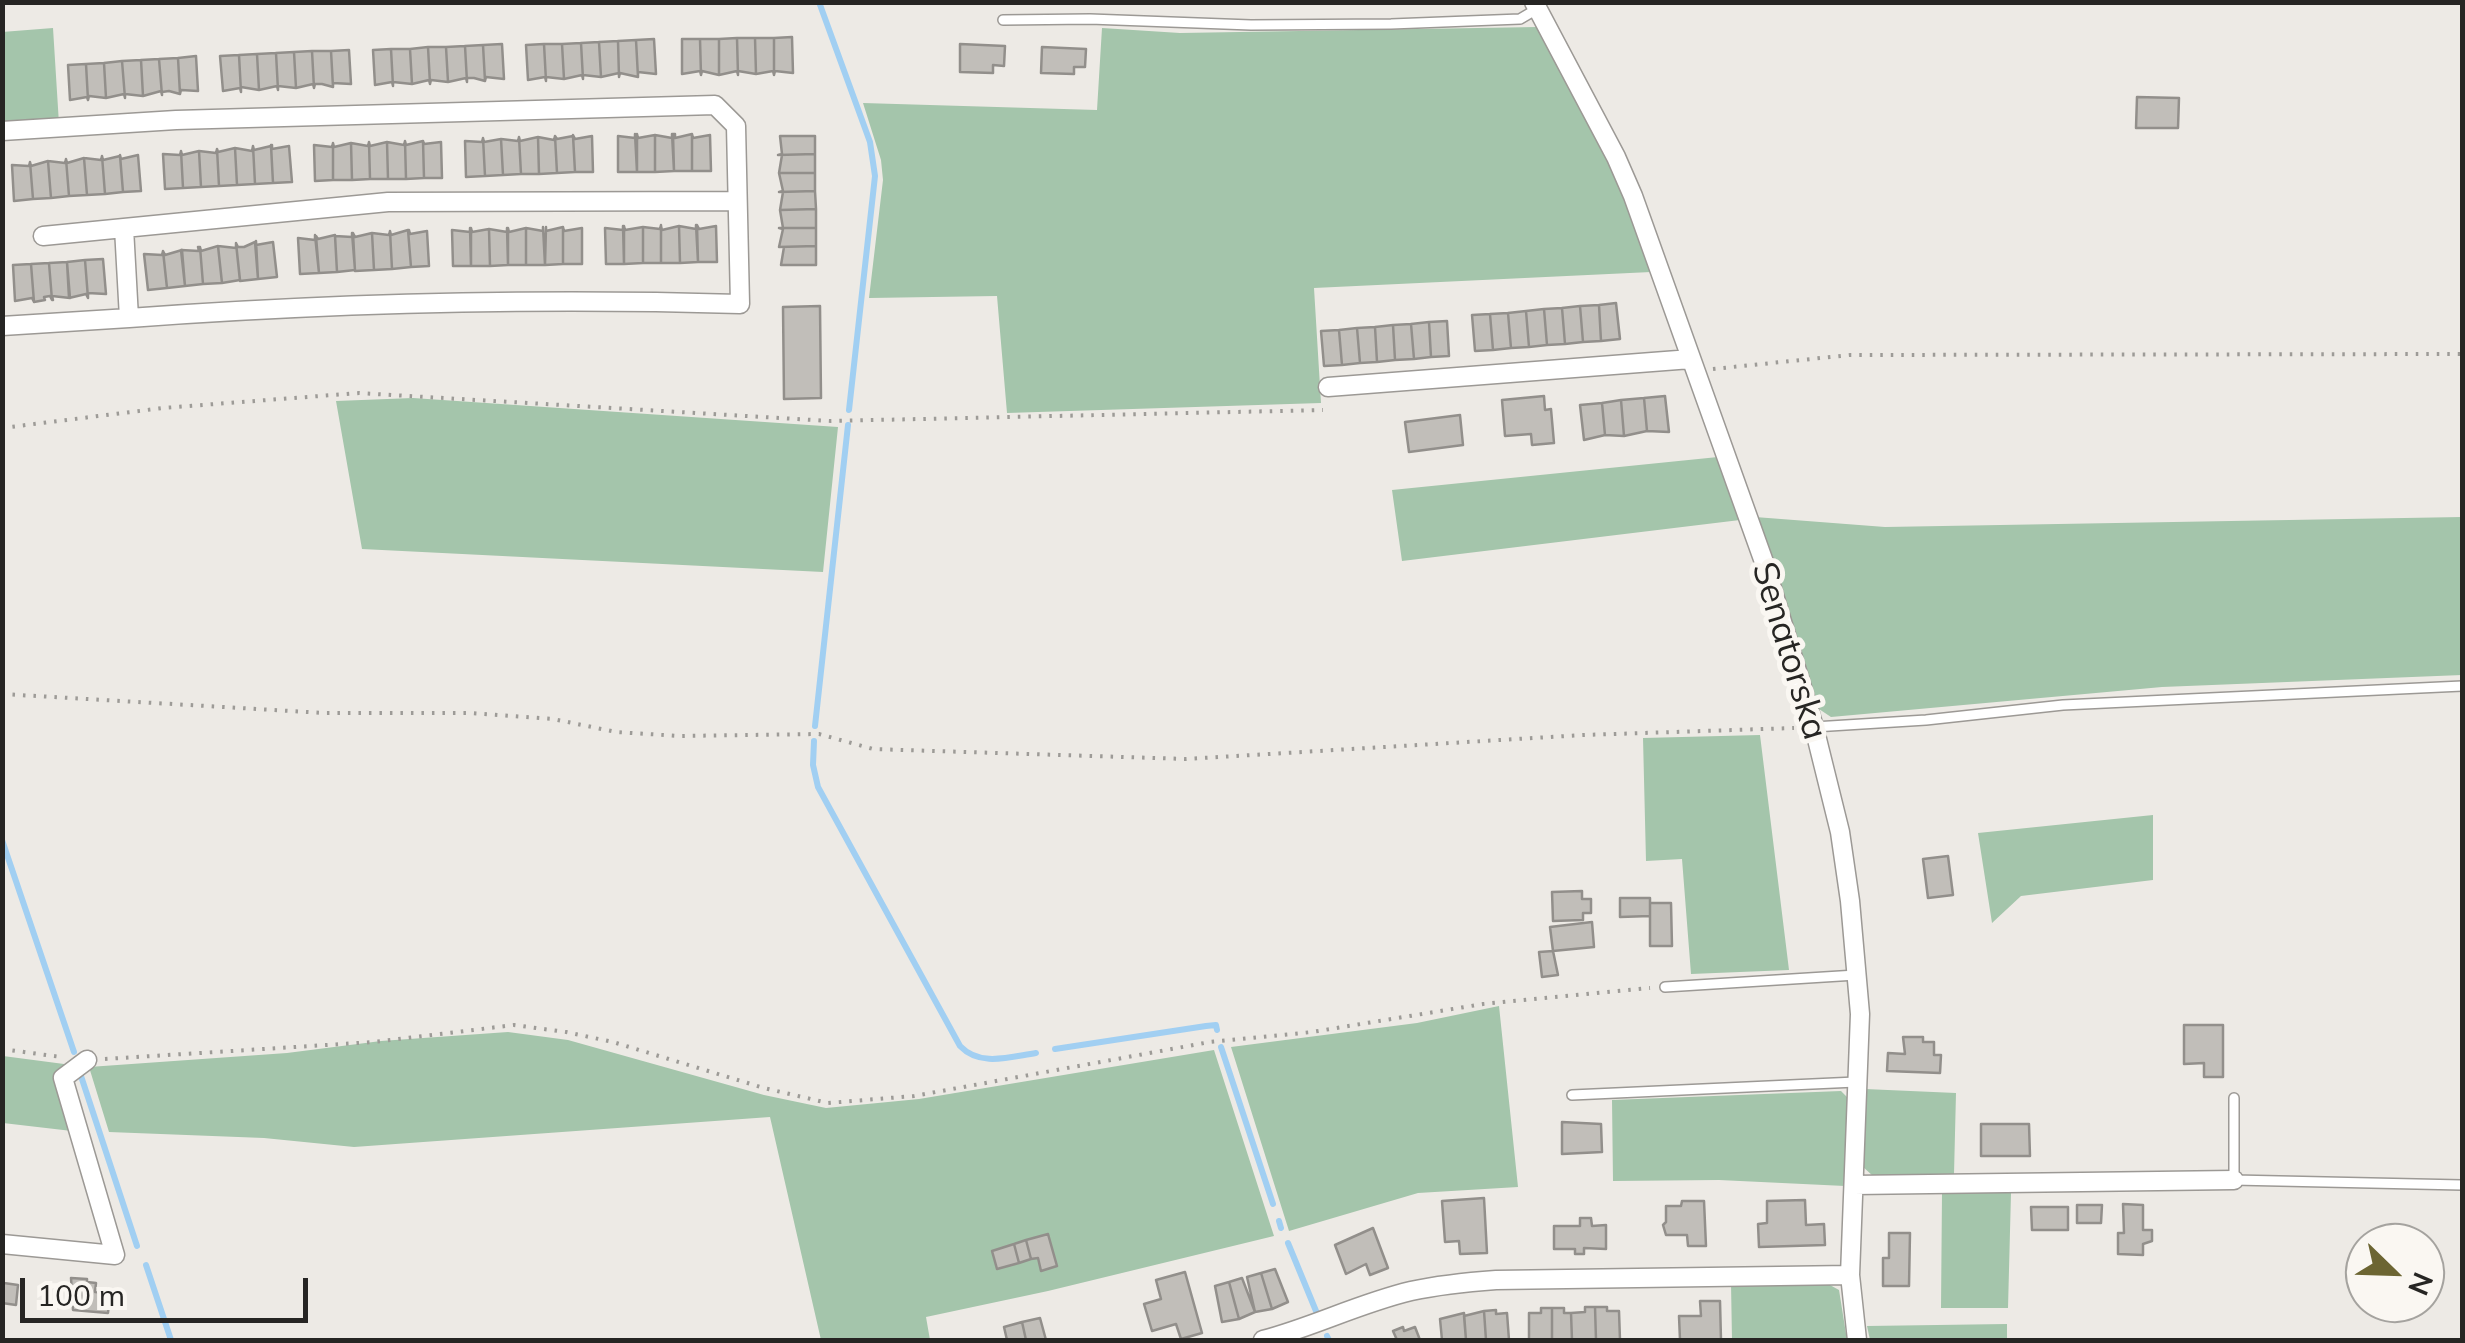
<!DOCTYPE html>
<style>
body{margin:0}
#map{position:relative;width:2465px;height:1343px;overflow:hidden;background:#edeae5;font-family:Mulish,sans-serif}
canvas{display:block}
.frame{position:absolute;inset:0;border:5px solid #262523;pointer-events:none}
.north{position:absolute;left:2345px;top:1223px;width:100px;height:100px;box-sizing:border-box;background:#faf7f2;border:2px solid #a5a39f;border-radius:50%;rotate:113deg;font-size:28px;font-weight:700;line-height:40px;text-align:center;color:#262523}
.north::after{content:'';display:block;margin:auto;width:35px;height:45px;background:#6c6532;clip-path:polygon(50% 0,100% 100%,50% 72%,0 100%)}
.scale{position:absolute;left:20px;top:1278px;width:288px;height:45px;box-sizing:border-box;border:5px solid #262523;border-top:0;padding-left:12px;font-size:30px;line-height:35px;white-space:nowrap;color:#262523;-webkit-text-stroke:8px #faf7f2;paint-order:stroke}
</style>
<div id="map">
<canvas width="2465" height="1343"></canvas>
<div class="frame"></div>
<div class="north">N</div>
<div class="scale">100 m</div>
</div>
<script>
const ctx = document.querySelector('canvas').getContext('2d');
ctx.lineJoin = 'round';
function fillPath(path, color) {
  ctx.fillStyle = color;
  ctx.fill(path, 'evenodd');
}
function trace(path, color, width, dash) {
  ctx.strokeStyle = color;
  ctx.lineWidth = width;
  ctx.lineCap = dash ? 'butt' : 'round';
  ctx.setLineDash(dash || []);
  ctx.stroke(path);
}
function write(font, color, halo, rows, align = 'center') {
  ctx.font = font + ' Mulish,sans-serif';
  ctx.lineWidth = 10;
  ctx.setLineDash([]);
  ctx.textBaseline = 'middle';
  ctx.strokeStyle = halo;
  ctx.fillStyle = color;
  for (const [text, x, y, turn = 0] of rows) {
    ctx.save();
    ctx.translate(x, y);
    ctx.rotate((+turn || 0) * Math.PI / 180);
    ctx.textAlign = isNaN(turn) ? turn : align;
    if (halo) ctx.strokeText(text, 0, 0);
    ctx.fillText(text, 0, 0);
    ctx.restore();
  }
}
const green = new Path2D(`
 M 1537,27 L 1621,185 L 1651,272 L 1314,288 L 1321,403 L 1007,413 L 997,296 L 869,298 L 883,180 L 881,160 L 863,103 L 1097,110 L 1102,28 L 1180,33 Z
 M 53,28 L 59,124 L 3,126 L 2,32 Z
 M 413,398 L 838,427 L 823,572 L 362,549 L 336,401 Z
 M 1718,457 L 1740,520 L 1402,561 L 1392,490 Z
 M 1755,517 L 1885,527 L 2462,517 L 2462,675 L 2162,687 L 1831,717 L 1813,705 Z
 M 1760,735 L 1789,970 L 1691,974 L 1682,859 L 1646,861 L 1643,738 Z
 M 2153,815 L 2153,880 L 2021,896 L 1992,923 L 1978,833 Z
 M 1499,1006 L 1518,1187 L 1418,1193 L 1289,1231 L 1231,1047 L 1417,1023 Z
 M 508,1032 L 568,1040 L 764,1095 L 826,1108 L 919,1099 L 1214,1050 L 1274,1236 L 1048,1291 L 926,1317 L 930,1340 L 821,1340 L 770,1117 L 354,1147 L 264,1138 L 109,1132 L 89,1067 L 287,1053 L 381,1041 Z
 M 3,1056 L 64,1064 L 89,1133 L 3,1123 Z
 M 1865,1089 L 1956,1093 L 1954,1174 L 1873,1176 L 1862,1166 Z
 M 1841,1091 L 1851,1101 L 1845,1186 L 1719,1180 L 1613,1181 L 1612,1100 Z
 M 1942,1193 L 2011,1193 L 2008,1308 L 1941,1308 Z
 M 1731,1283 L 1828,1284 L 1839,1290 L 1847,1340 L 1732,1340 Z
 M 2007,1324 L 2007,1340 L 1870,1340 L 1867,1326 Z`);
const stream = new Path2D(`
 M 819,2 L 870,142 L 875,176 L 849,410
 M 815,726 L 848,425
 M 814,741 L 813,765 L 818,787 L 960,1046 C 980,1067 1009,1057 1036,1053
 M 2,840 L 74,1052
 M 1221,1047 L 1273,1204
 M 1055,1049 L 1206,1026 L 1216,1025 L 1217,1030
 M 79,1070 L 137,1246
 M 1279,1221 L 1281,1228
 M 1288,1243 L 1316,1311
 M 146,1265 L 171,1340
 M 1327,1336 L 1329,1340`);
const building = new Path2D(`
 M 792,37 L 793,73 L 775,71 L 774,75 L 774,38 Z
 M 737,38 L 738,75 L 737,71 L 719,75 L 719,39 Z
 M 737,38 L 755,38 L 756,74 L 738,71 L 738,75 Z
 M 755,38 L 774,38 L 774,75 L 773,71 L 756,74 Z
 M 654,39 L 656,74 L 638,72 L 638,77 L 636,40 Z
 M 682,39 L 700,39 L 701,75 L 700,71 L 682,74 Z
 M 700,39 L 719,39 L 719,75 L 702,71 L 701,75 Z
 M 636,40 L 638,77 L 620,73 L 619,77 L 618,41 Z
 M 618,41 L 619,77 L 619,73 L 601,77 L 599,42 Z
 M 599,42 L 601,77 L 583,75 L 583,79 L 581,43 Z
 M 581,43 L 583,79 L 582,75 L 564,79 L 562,44 Z
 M 502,44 L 504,79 L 486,77 L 485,81 L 483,45 Z
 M 544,44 L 546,81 L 545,77 L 528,80 L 526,45 Z
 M 544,44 L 562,44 L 564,79 L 546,77 L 546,81 Z
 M 960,44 L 1005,46 L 1004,66 L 993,65 L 993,73 L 960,72 Z
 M 483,45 L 485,81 L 474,78 L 467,78 L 467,82 L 465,46 Z
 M 465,46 L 467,82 L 466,78 L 448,82 L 446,47 Z
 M 428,47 L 446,47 L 448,82 L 431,80 L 430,84 Z
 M 428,47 L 430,84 L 429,80 L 412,84 L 410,49 Z
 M 1042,47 L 1086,49 L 1085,67 L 1074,67 L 1074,74 L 1041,73 Z
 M 391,49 L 410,49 L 412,84 L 393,82 L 393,86 Z
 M 391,49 L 393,86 L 392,82 L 375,85 L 373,50 Z
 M 349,50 L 351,84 L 333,83 L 333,87 L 331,51 Z
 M 312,51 L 314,88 L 313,84 L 296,88 L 294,52 Z
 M 312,51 L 331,51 L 333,87 L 322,84 L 315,84 L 314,88 Z
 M 294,52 L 296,88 L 278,86 L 278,90 L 276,53 Z
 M 276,53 L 278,90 L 277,86 L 259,90 L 257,54 Z
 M 257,54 L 259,90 L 241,87 L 241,92 L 239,55 Z
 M 239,55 L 241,92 L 240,88 L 223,91 L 220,56 Z
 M 196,56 L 198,91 L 181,90 L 180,94 L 178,58 Z
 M 178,58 L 180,94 L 169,91 L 162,92 L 162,95 L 159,59 Z
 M 159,59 L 162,95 L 161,91 L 143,96 L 141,60 Z
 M 141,60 L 143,96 L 125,94 L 125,98 L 122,61 Z
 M 122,61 L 125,98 L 124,94 L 106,98 L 104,63 Z
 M 104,63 L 106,98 L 89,96 L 88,100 L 86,64 Z
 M 86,64 L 88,100 L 87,97 L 70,100 L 68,65 Z
 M 2137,97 L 2179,98 L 2178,128 L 2136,128 Z
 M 635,134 L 637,172 L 618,172 L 618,136 L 635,138 Z
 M 637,134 L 638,138 L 655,135 L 655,172 L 637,172 Z
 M 672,134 L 674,171 L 655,172 L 655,135 L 672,138 Z
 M 673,134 L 675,134 L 675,138 L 692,134 L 692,171 L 674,171 Z
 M 692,134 L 693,138 L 710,135 L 711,171 L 692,171 Z
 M 573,135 L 575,139 L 592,136 L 593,172 L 575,172 Z
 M 555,136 L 557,173 L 539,174 L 538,137 L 554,140 Z
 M 555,136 L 557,139 L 573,136 L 575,172 L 557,173 Z
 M 780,136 L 815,136 L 815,154 L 778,155 L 782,154 Z
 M 519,137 L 520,141 L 538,137 L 539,174 L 521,174 Z
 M 519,137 L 521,174 L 503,175 L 501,139 L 518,141 Z
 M 483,138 L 484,142 L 501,139 L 503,175 L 485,176 Z
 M 483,138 L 485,176 L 466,177 L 465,141 L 482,142 Z
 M 405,141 L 406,179 L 388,179 L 387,142 L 404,145 Z
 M 405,141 L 406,145 L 423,141 L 424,178 L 406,179 Z
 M 423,141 L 424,144 L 441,142 L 442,178 L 424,178 Z
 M 369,142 L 370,146 L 387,142 L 388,179 L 370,179 Z
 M 369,142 L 370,179 L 352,180 L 351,143 L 368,146 Z
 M 333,143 L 334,147 L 351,143 L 352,180 L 333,180 Z
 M 333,143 L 333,180 L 315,181 L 314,145 L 332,147 Z
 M 271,145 L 272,145 L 272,149 L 289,146 L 292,182 L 273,183 Z
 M 253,146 L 255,184 L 237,185 L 235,148 L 252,151 Z
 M 253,146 L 254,150 L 271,146 L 273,183 L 255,184 Z
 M 235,148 L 237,185 L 219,186 L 217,149 L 218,152 Z
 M 217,149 L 219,186 L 201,187 L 199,151 L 216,153 Z
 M 181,151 L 182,155 L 199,151 L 201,187 L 183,188 Z
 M 181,151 L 183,188 L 165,189 L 163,154 L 180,155 Z
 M 815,154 L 815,173 L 779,173 L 782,155 L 778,155 Z
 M 120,155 L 121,159 L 138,155 L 141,191 L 123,192 Z
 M 102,156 L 103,160 L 120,156 L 123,192 L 105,194 Z
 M 102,156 L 105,194 L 87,195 L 84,158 L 101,160 Z
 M 84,158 L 87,195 L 69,196 L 66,159 L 67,163 Z
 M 66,159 L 69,196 L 51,198 L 48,161 L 65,163 Z
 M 48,161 L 51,198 L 33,199 L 30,162 L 31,166 Z
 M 30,162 L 33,199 L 14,201 L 12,165 L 29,166 Z
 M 779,173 L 815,173 L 815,191 L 779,192 L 783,191 Z
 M 815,191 L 816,209 L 780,210 L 783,192 L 779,192 Z
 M 816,209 L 816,228 L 779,228 L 783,228 L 780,210 Z
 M 661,225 L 661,263 L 643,263 L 643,227 L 660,229 Z
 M 696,225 L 698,262 L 680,263 L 679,226 L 696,229 Z
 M 697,225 L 699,229 L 716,226 L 717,262 L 698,262 Z
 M 623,226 L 624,264 L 606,264 L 605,228 L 623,230 Z
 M 624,226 L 625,230 L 643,227 L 643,263 L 624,264 Z
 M 661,226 L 662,230 L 679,226 L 680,263 L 661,263 Z
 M 543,227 L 545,265 L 526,265 L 526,228 L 543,231 Z
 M 546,227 L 546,231 L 563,227 L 563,264 L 545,265 Z
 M 563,227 L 564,231 L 582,228 L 582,264 L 563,264 Z
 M 470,228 L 471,266 L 453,266 L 452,230 L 470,232 Z
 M 471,228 L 472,232 L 489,229 L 490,266 L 471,266 Z
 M 507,228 L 508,265 L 490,266 L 489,229 L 507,232 Z
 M 508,228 L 509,232 L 526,228 L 526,265 L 508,265 Z
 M 779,228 L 816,228 L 816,246 L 779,247 L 783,229 Z
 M 408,230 L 411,267 L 392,269 L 390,231 L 391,235 Z
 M 408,230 L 409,230 L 410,234 L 427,231 L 429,266 L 411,267 Z
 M 390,231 L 392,269 L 374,270 L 372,233 L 389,235 Z
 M 352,233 L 355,270 L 337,272 L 335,236 L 352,237 Z
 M 353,233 L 355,237 L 372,233 L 374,270 L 355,271 Z
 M 315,235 L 319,273 L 300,274 L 298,238 L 315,240 Z
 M 335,235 L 337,272 L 319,273 L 316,236 L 318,239 Z
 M 256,241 L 256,245 L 273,242 L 277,277 L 258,279 Z
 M 255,242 L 258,279 L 240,281 L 236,243 L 238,247 L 244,247 Z
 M 236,243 L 240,280 L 222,283 L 218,246 L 236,248 Z
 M 218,246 L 222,283 L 203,284 L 200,247 L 201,251 Z
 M 816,246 L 816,265 L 781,265 L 784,247 L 779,247 Z
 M 198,247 L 200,247 L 203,284 L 185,286 L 181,250 L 199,251 Z
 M 182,250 L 185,286 L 167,288 L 163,251 L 165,255 Z
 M 163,251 L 167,288 L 148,290 L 144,254 L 162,255 Z
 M 103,259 L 106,294 L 88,293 L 88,298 L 85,260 Z
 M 85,260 L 88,298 L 86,294 L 69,298 L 67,262 Z
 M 67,262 L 70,298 L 52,296 L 53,300 L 52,300 L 49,263 Z
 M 49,263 L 52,300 L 50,296 L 44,297 L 45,300 L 34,302 L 31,264 Z
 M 31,264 L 34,302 L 32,298 L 15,301 L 13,265 Z
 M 1616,303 L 1620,339 L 1601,341 L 1599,305 Z
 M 1599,305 L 1601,341 L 1583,342 L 1580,306 Z
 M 820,306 L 821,398 L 784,399 L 783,307 Z
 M 1580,306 L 1583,342 L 1565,344 L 1562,308 Z
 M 1562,308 L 1565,344 L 1547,345 L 1544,309 Z
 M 1544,309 L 1547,345 L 1529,347 L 1526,311 Z
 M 1526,311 L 1529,347 L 1511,348 L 1508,313 Z
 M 1508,313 L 1511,348 L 1493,350 L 1490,314 Z
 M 1490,314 L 1493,350 L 1475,351 L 1472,315 Z
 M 1447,321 L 1449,356 L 1431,357 L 1429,322 Z
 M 1429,322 L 1431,357 L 1414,359 L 1411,324 Z
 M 1411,324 L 1414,359 L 1395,360 L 1393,325 Z
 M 1393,325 L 1395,360 L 1377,362 L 1375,327 Z
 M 1375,327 L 1377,362 L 1360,363 L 1357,328 Z
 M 1357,328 L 1360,363 L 1342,365 L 1339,330 Z
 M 1339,330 L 1342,365 L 1324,366 L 1321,331 Z
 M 1544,396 L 1545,410 L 1551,409 L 1554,443 L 1532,445 L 1531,434 L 1505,436 L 1502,400 Z
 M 1665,396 L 1669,432 L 1647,431 L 1644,398 Z
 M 1644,398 L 1647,431 L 1624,436 L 1621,400 Z
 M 1621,400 L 1624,436 L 1605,435 L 1602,403 Z
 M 1602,403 L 1605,435 L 1584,440 L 1580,405 Z
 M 1460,415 L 1463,445 L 1409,452 L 1405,422 Z
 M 1948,856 L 1953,895 L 1928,898 L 1923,859 Z
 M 1582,891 L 1582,899 L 1591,899 L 1591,913 L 1583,913 L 1583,920 L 1553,921 L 1552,892 Z
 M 1620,898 L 1650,898 L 1650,916 L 1620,917 Z
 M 1650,903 L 1671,903 L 1672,946 L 1650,946 Z
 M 1592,922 L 1594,947 L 1553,951 L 1550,927 Z
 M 1553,951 L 1558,975 L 1542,977 L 1539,952 Z
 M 2184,1025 L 2223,1025 L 2223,1077 L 2204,1077 L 2204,1063 L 2184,1064 Z
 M 1903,1037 L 1923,1037 L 1923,1042 L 1934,1042 L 1934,1055 L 1941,1055 L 1940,1073 L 1887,1071 L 1888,1053 L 1905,1054 Z
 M 1562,1122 L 1601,1124 L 1602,1152 L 1562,1154 Z
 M 1981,1124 L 2029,1124 L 2030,1156 L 1981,1156 Z
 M 1484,1198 L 1487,1253 L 1460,1254 L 1459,1241 L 1445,1242 L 1442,1201 Z
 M 1805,1200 L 1806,1225 L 1824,1224 L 1825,1245 L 1759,1247 L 1758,1224 L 1767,1223 L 1767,1201 Z
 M 1682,1201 L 1704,1201 L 1706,1246 L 1688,1246 L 1687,1235 L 1666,1235 L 1663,1225 L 1666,1222 L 1666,1206 L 1681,1206 Z
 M 2123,1204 L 2143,1205 L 2143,1230 L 2152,1230 L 2152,1241 L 2143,1244 L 2143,1255 L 2118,1254 L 2118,1233 L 2124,1233 Z
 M 2077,1205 L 2102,1205 L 2101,1223 L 2077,1223 Z
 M 2031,1207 L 2068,1207 L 2068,1230 L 2032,1230 Z
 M 1580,1218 L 1591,1218 L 1592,1226 L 1606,1225 L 1606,1249 L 1584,1248 L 1584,1254 L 1575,1254 L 1575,1249 L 1554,1249 L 1554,1226 L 1580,1226 Z
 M 1373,1228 L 1388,1268 L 1370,1275 L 1366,1264 L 1346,1274 L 1335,1245 Z
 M 1889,1233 L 1910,1233 L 1909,1286 L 1883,1286 L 1883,1258 L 1889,1258 Z
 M 1048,1234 L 1057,1266 L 1041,1271 L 1038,1258 L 1031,1259 L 1026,1240 Z
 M 1026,1240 L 1031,1259 L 1019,1263 L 1014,1244 Z
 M 1014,1244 L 1019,1263 L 997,1269 L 992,1251 Z
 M 1275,1269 L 1288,1302 L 1272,1309 L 1261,1273 Z
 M 1185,1272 L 1202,1333 L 1181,1339 L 1176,1324 L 1152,1331 L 1144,1304 L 1161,1299 L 1156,1280 Z
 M 1261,1273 L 1272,1309 L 1255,1312 L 1247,1277 Z
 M 2,1274 L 4,1283 L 18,1285 L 16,1305 L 2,1303 Z
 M 71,1278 L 87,1279 L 87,1282 L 96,1283 L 95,1292 L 110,1293 L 108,1313 L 73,1310 Z
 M 1242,1278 L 1255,1312 L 1239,1319 L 1229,1282 Z
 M 1229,1282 L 1239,1319 L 1222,1322 L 1215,1286 Z
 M 1700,1301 L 1720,1301 L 1721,1340 L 1680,1340 L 1679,1316 L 1701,1316 Z
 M 1585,1307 L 1595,1307 L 1596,1340 L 1572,1340 L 1571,1313 L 1585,1312 Z
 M 1595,1307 L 1607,1307 L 1607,1311 L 1619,1311 L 1620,1340 L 1596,1340 Z
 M 1541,1308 L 1552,1308 L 1552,1340 L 1529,1340 L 1529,1313 L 1541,1313 Z
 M 1552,1308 L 1564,1308 L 1564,1313 L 1571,1313 L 1572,1340 L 1552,1340 Z
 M 1496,1310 L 1496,1314 L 1507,1313 L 1509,1340 L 1486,1340 L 1484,1311 Z
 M 1484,1311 L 1486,1340 L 1466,1340 L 1464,1316 Z
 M 1464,1313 L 1466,1340 L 1442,1340 L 1440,1319 Z
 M 1040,1318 L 1046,1340 L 1026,1340 L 1022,1322 Z
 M 1022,1322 L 1026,1340 L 1007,1340 L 1004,1327 Z
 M 1403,1327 L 1404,1331 L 1415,1327 L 1420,1340 L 1397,1340 L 1393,1331 Z`);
const path = new Path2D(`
 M 1713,369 L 1850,355 L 2462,354
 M 2,428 L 163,408 L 359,393 L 831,421 L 1323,410
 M 2,694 L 325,713 L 471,713 L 553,719 L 616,732 L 679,736 L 819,734 L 873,749 L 1186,759 L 1583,735 L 1794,728
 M 2,1049 L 61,1057
 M 105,1059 L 374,1042 L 514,1025 L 566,1032 L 613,1042 L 764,1088 L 828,1103 L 914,1096 L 1210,1042 L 1312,1032 L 1483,1004 L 1650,988`);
const service = new Path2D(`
 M 1003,20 L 1090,19 L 1251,25 L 1391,24 L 1520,19 L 1537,9
 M 1814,727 L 1926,720 L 2063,705 L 2462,686
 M 1665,987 L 1856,975
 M 1572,1095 L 1856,1082
 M 2234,1098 L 2234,1180 L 2462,1185`);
const minor = new Path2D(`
 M 1534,2 L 1616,157 L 1633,196 L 1764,562 L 1814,727 L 1840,832 L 1850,901 L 1860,1014 L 1850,1275 L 1857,1340
 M 2,131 L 176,120 L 715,105 L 736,126 L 740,304 C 536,298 333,303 129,318
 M 43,236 L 124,228
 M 2,326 L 129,318 L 124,228 L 388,202 L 737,201
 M 1328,387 L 1691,359
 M 1854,1185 L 2234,1180
 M 2,1244 L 115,1255 L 63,1078 L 87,1060
 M 1263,1340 C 1313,1327 1360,1303 1411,1291 C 1439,1285 1468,1282 1496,1280 L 1850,1275`);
const streetNames = [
 ["Senatorska",1789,651,73]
];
fillPath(green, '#a4c5ab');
trace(stream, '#a1cff2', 6);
fillPath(building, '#c1beb9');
trace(building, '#928f8b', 2.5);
trace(service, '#9c9995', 12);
trace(minor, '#9c9995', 21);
trace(path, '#9d9b97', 4, [2.5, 8]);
trace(service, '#fff', 9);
trace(minor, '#fff', 18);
write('35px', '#262523', '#faf7f2', streetNames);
</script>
